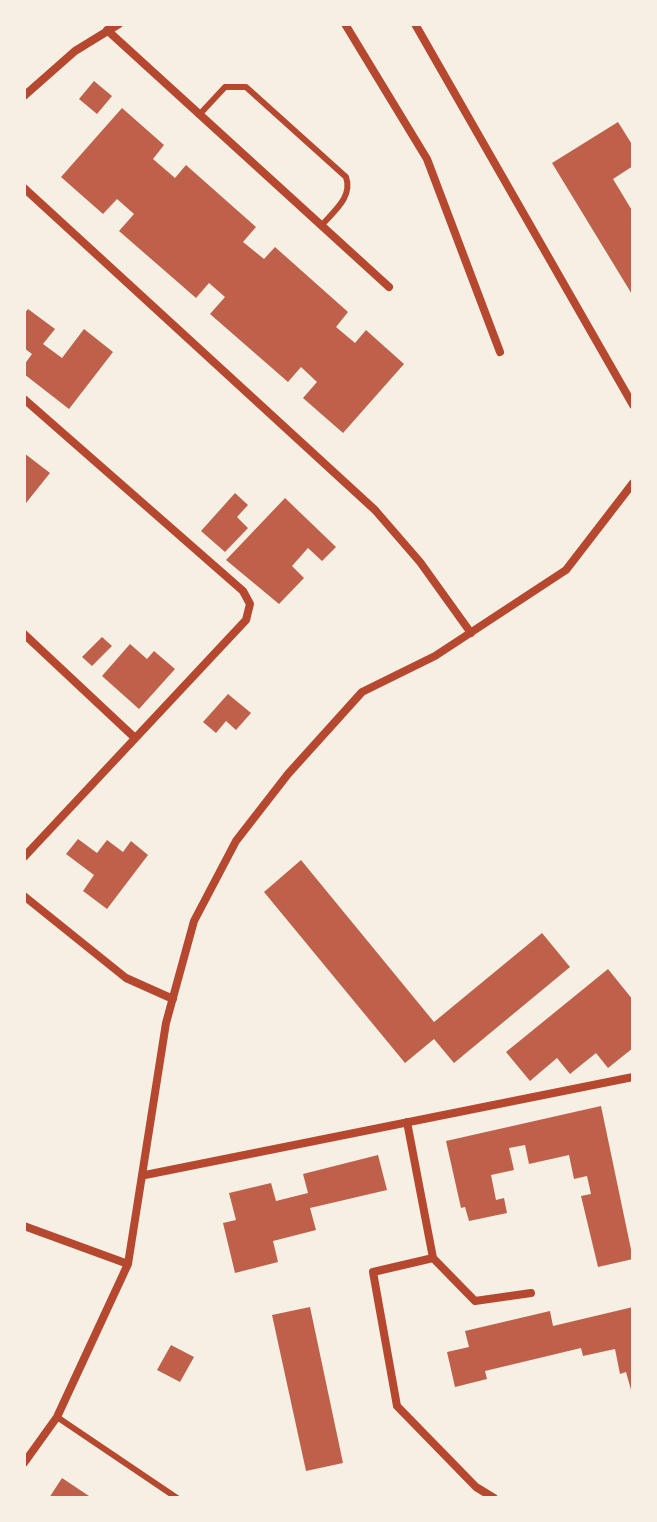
<!DOCTYPE html>
<style>
body{margin:0}
#map{position:relative;width:657px;height:1522px;overflow:hidden;background:#f6efe4;font-family:Mulish,sans-serif}
canvas{display:block}
.frame{position:absolute;inset:0;border:26px solid #f6efe4;pointer-events:none}
</style>
<div id="map">
<canvas width="657" height="1522"></canvas>
<div class="frame"></div>
</div>
<script>
const ctx = document.querySelector('canvas').getContext('2d');
ctx.lineJoin = 'round';
function fillPath(path, color) {
  ctx.fillStyle = color;
  ctx.fill(path, 'evenodd');
}
function trace(path, color, width, dash) {
  ctx.strokeStyle = color;
  ctx.lineWidth = width;
  ctx.lineCap = dash ? 'butt' : 'round';
  ctx.setLineDash(dash || []);
  ctx.stroke(path);
}
const building = new Path2D(`
 M 94,81 L 112,96 L 97,114 L 79,99 Z
 M 122,108 L 164,145 L 153,159 L 175,178 L 186,165 L 256,227 L 243,242 L 264,259 L 275,247 L 348,312 L 336,327 L 355,343 L 366,330 L 404,364 L 343,433 L 303,398 L 317,382 L 301,367 L 288,382 L 210,314 L 225,297 L 209,283 L 196,298 L 119,231 L 134,214 L 117,199 L 103,214 L 61,177 Z
 M 618,122 L 633,146 L 633,166 L 613,179 L 633,212 L 633,296 L 552,163 Z
 M 28,309 L 55,329 L 43,344 L 62,358 L 84,329 L 113,352 L 69,409 L 24,374 L 24,365 L 32,354 L 24,348 L 24,314 Z
 M 24,453 L 50,473 L 26,503 L 24,501 Z
 M 235,493 L 248,505 L 237,517 L 248,528 L 225,552 L 201,531 Z
 M 285,498 L 336,547 L 322,561 L 308,548 L 292,566 L 304,578 L 279,604 L 226,560 Z
 M 102,637 L 112,646 L 92,666 L 82,657 Z
 M 130,644 L 147,659 L 154,651 L 175,669 L 139,709 L 102,676 Z
 M 228,694 L 251,713 L 236,730 L 226,721 L 216,733 L 203,722 Z
 M 78,839 L 97,853 L 107,840 L 123,852 L 131,841 L 148,855 L 107,909 L 83,891 L 94,875 L 66,854 Z
 M 301,860 L 434,1022 L 542,933 L 570,967 L 454,1063 L 434,1039 L 405,1063 L 264,892 Z
 M 608,969 L 633,1000 L 633,1048 L 608,1068 L 596,1053 L 570,1074 L 557,1058 L 530,1081 L 506,1052 Z
 M 601,1106 L 633,1259 L 598,1267 L 581,1196 L 591,1194 L 587,1176 L 574,1179 L 569,1155 L 529,1164 L 525,1145 L 509,1148 L 514,1170 L 491,1175 L 496,1200 L 504,1198 L 507,1213 L 469,1221 L 465,1207 L 461,1208 L 446,1141 Z
 M 378,1155 L 387,1190 L 310,1208 L 316,1230 L 273,1241 L 278,1262 L 235,1273 L 223,1223 L 236,1220 L 229,1193 L 271,1183 L 276,1201 L 308,1193 L 303,1174 Z
 M 310,1307 L 343,1463 L 306,1471 L 272,1315 Z
 M 633,1307 L 633,1397 L 626,1372 L 620,1374 L 615,1349 L 583,1356 L 581,1348 L 485,1371 L 487,1379 L 455,1387 L 447,1352 L 469,1347 L 465,1331 L 550,1311 L 553,1326 Z
 M 171,1345 L 194,1357 L 180,1382 L 157,1370 Z
 M 62,1478 L 92,1498 L 49,1498 Z`);
const service = new Path2D(`
 M 199,115 L 225,87 L 246,87 L 346,177 C 353,197 334,211 321,226
 M 57,1417 L 177,1498`);
const minor = new Path2D(`
 M 345,24 L 427,159 L 500,352
 M 415,24 L 633,405
 M 107,30 L 389,287
 M 24,96 L 75,51 L 119,24
 M 24,188 L 375,510 L 420,562 L 471,633
 M 24,399 L 243,591 L 250,604 L 246,620 L 24,857
 M 24,634 L 135,738
 M 24,896 L 126,978 L 173,999
 M 407,1122 L 433,1258 L 373,1272 L 397,1406 L 476,1487 L 494,1498
 M 145,1175 L 633,1077
 M 24,1226 L 128,1264
 M 433,1258 L 475,1301 L 531,1293
 M 24,1463 L 57,1417 L 128,1264 L 166,1023 L 194,921 L 236,841 L 288,774 L 362,692 L 435,656 L 566,570 L 633,483`);
fillPath(building, '#bf614a');
trace(service, '#b5482f', 6);
trace(minor, '#b5482f', 8);
</script>
